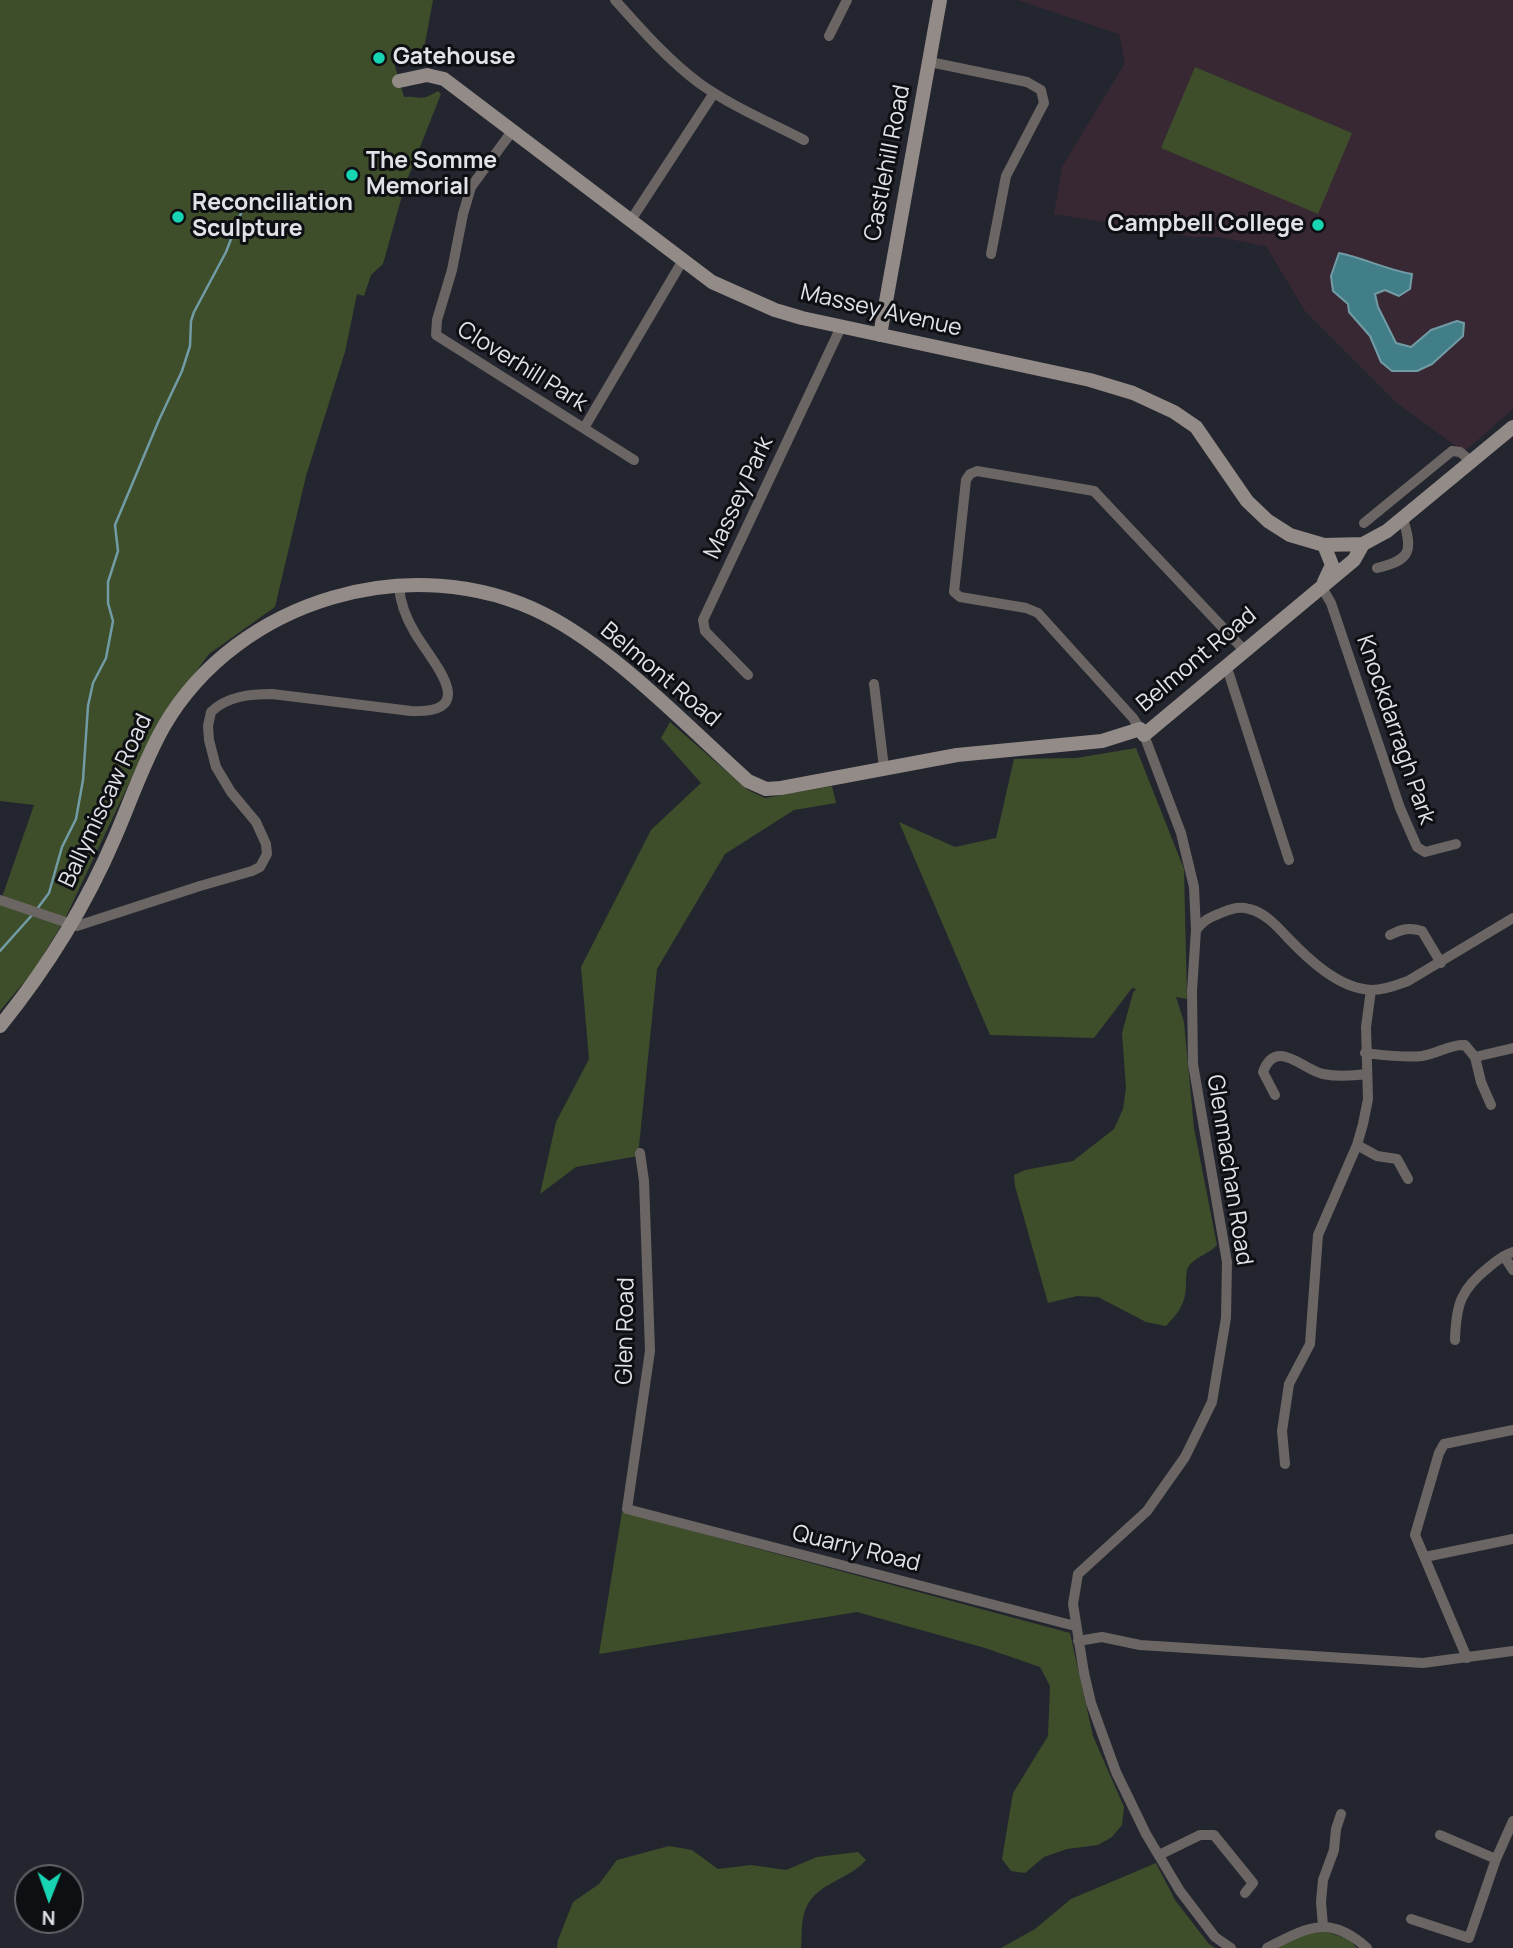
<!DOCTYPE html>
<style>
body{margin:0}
#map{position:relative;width:1513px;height:1948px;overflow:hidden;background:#24262f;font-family:Manrope,sans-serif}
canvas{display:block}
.north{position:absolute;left:14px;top:1864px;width:70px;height:70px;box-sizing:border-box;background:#0e0f13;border:2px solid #626368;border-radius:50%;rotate:181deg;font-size:19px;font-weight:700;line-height:28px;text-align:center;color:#e1e2e8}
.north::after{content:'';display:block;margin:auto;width:24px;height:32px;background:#17d5b3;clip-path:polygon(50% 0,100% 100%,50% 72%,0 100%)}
</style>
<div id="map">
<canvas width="1513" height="1948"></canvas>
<div class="north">N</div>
</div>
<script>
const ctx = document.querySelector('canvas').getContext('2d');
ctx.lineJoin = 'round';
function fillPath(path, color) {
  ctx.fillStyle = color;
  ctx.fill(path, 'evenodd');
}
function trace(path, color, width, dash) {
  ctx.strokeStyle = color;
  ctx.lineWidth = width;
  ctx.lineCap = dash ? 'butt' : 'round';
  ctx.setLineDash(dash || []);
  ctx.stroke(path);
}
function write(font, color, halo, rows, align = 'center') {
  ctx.font = font + ' Manrope,sans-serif';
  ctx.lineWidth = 6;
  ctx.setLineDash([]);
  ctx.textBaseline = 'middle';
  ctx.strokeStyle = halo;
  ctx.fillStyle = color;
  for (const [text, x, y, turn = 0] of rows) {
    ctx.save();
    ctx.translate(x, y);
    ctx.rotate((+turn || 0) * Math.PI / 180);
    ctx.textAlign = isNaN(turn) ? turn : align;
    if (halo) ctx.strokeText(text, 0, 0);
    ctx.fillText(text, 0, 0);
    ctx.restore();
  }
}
const education = new Path2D(`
 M 1018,0 L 1513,0 L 1513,409 L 1464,452 L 1397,403 L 1305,311 L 1266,246 L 1217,237 L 1193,237 L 1054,214 L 1062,167 L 1125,63 L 1119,34 Z`);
const green = new Path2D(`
 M 0,0 L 433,0 L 423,54 L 409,54 L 395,66 L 404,97 C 421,95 419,103 438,91 L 441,94 L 405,185 L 383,264 L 371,275 L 364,296 L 357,294 L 345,352 L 306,476 L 275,607 L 209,654 L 157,724 L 64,921 L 34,970 L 0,1011 L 0,903 L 34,805 L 0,801 Z
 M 1195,67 L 1352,133 L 1318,214 L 1161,148 Z
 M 670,722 L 748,790 L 765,798 L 832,786 L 836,803 L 794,810 L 725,854 L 657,969 L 638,1156 L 576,1167 L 540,1194 L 556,1122 L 589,1059 L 581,967 L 651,830 L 701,783 L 661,738 Z
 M 1136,748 L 1184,869 L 1187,999 L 1176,997 L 1184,1022 L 1194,1128 L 1217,1245 C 1208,1255 1191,1258 1187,1270 C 1186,1275 1186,1282 1186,1287 C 1185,1305 1178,1313 1166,1326 L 1146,1322 L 1098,1297 L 1077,1296 L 1048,1303 L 1015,1186 L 1014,1175 L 1025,1170 L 1073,1161 L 1114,1129 L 1123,1109 L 1126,1088 L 1122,1033 L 1133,993 L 1136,989 L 1132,988 L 1094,1038 L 990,1035 L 899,822 L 955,847 L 996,838 L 1014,759 L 1076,758 Z
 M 622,1512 L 1070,1633 L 1093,1736 L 1124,1807 L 1122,1825 L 1112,1837 L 1098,1845 L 1067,1849 L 1044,1857 L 1025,1873 L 1011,1871 L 1002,1859 L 1013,1793 L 1048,1736 L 1050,1686 L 1040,1667 L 985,1648 L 857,1612 L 599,1654 Z
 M 669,1846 L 692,1850 L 718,1869 L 751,1865 L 786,1870 L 817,1857 L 858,1852 L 866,1860 C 847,1882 812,1883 804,1914 C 801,1924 802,1937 801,1948 L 557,1948 L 558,1940 L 573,1902 L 599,1884 L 617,1860 Z
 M 1156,1863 L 1175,1900 L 1209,1944 L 1215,1948 L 1001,1948 L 1035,1929 L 1071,1899 Z
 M 1323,1931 L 1349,1939 L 1357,1948 L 1278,1948 L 1296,1937 Z`);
const water = new Path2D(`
 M 1339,253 C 1364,258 1387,270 1412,274 L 1410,289 L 1399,296 L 1385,290 L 1375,294 L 1378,307 L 1396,343 L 1411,347 L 1431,330 L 1457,321 L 1464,323 L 1463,336 L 1432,364 L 1417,371 L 1392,371 L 1381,362 L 1370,336 L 1349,312 L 1348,304 L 1333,291 L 1331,276 Z`);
const stream = new Path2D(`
 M 37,909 L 49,893 L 62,847 L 76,819 L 83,780 L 88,706 L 93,683 L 106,658 L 113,621 L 108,603 L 108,582 L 118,551 L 115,525 L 159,420 L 182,371 L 190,346 L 191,321 L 194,312 L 226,252 L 243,208
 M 0,951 L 33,914`);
const street = new Path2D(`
 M 615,0 C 641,29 668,60 699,83 C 731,106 769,122 804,140
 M 829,36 L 847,0
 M 930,62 L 1027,82 L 1041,90 L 1044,103 L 1006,176 L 991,254
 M 513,130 L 471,187 L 463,214 L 452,270 L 437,320 L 436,335 L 634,460
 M 631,220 L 714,93
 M 584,428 L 683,260
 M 1364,523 L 1452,451 L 1460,452 L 1472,462
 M 1377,568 C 1411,560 1413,551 1403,519
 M 1321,586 L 1331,603 L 1400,808 L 1417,847 L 1425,852 L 1456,844
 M 1224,667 L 1229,674 L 1289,860
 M 748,675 L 705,631 L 703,620 L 841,327
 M 874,684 L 884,768
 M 1140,729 L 1133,718 L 1038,613 L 1026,608 L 960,597 L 954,592 L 966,480 L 970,474 L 977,471 L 1094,491 L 1244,650
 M 1144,735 L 1181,833 L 1194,887 L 1196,930 L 1192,991 L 1193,1064 L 1227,1262 L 1226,1318 L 1212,1402 L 1185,1457 L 1147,1511 L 1078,1574 L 1073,1604 L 1084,1673 L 1091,1703 L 1116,1772 L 1146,1834 L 1180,1891 L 1215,1937 L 1231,1948
 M 0,900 L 77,926 L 200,886 L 252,871 L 260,867 L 267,854 L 266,844 L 256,822 L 231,792 L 216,767 L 209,740 L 208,726 L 211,712 C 227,696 251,694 272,694 L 411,711 C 482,714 432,662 415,633 C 406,618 400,603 399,586
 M 1197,929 C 1204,919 1211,917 1223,912 C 1232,909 1239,906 1249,909 C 1264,912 1277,926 1287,937 C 1308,959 1339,989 1372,990 C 1385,990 1397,985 1408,981 L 1513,918
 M 1390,935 C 1402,929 1409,927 1422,931 L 1441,963
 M 1365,1053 C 1383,1055 1403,1058 1422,1056 C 1437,1054 1450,1044 1465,1045 L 1475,1057 L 1513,1048
 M 1475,1057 L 1481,1082 L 1491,1105
 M 1275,1095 L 1263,1072 C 1276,1037 1303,1070 1323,1074 C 1338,1077 1352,1076 1367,1074
 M 1357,1145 L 1377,1156 L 1397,1159 L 1408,1179
 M 640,1153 L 644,1181 L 650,1351 L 627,1509 L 1075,1626
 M 1504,1256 L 1513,1270
 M 1455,1340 C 1456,1304 1461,1289 1489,1267 C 1496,1261 1504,1255 1513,1252
 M 1285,1464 L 1282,1431 L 1289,1384 L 1310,1344 L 1318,1235 L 1357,1145 L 1363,1124 L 1368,1099 L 1366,1027 L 1371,990
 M 1425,1557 L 1513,1539
 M 1078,1641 L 1102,1637 L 1140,1645 L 1423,1663 L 1513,1651
 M 1467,1658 L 1415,1535 L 1439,1453 L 1444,1444 L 1513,1430
 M 1440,1835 L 1496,1859
 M 1159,1855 L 1200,1835 L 1214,1835 L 1253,1883 L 1245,1893
 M 1411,1919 L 1469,1938 L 1496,1859 L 1513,1821
 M 1323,1926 L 1321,1902 L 1323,1880 L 1334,1850 L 1336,1829 L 1341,1814
 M 1267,1948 C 1308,1927 1329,1914 1367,1948`);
const secondary = new Path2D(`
 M 399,81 L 427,75 L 444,79 L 712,282 L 775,310 L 802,318 L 1090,380 L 1133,393 L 1174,412 L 1196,427 L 1247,501 L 1268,521 L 1290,535 L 1324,545 L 1363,544 L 1387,531 L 1513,427
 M 880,335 L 940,0
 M 1324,545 L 1332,565 L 1324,582
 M 0,1026 C 47,968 86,905 115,837 C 131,800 144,761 164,726 C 238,599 412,548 544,614 C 615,650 688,727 748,781 L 766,789 L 781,788 L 957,755 L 1102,741 L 1140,729 L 1144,735 L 1354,560 L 1363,544`);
const markers = [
 [379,58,7,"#17d5b3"],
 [352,175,7,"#17d5b3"],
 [178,217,7,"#17d5b3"],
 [1318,225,7,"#17d5b3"]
];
const poiNames = [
 ["Gatehouse",393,58],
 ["The Somme",366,162],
 ["Memorial",366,188],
 ["Reconciliation",192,204],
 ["Sculpture",192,230],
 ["Campbell College",1304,225,"right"]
];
const streetNames = [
 ["Castlehill Road",888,163,-79],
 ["Massey Avenue",881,311,13],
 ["Cloverhill Park",522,367,32],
 ["Massey Park",739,498,-65],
 ["Belmont Road",1197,660,-40],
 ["Belmont Road",660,675,40],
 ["Knockdarragh Park",1395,730,71],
 ["Ballymiscaw Road",106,801,-65],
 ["Glenmachan Road",1229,1170,81],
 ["Glen Road",626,1331,-89],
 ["Quarry Road",856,1549,14]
];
fillPath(education, '#382834');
fillPath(green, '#3e4d2a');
fillPath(water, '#427e88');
trace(water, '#729ca5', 2);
trace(stream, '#729ca5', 2.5);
trace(street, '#6b6664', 10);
trace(secondary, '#938b87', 14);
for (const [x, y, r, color] of markers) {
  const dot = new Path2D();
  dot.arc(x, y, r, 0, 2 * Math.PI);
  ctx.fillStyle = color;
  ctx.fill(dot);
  trace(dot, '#0e0f13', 2.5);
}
write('bold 23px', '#e1e2e8', '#0e0f13', poiNames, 'left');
write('23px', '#e1e2e8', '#0e0f13', streetNames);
</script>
